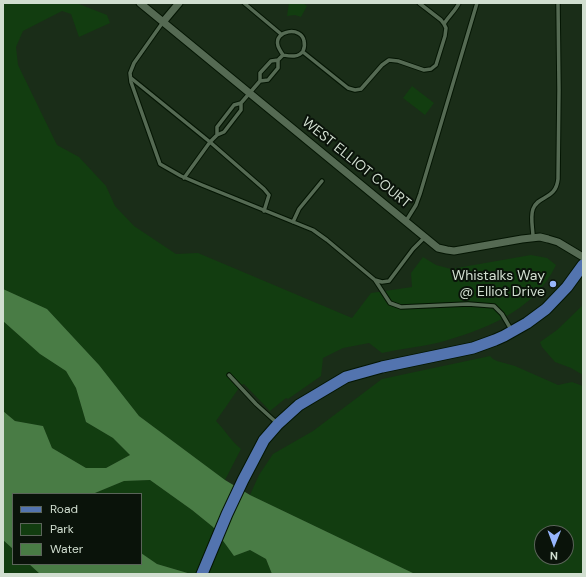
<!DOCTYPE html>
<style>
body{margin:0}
#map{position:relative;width:586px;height:577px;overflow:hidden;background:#1a2d18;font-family:"DM Sans",sans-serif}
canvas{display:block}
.frame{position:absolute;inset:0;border:4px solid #d1ded0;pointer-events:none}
.legend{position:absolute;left:12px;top:493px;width:130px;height:72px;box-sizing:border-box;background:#0a130a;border:1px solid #5a6459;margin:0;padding:5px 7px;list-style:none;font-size:12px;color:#d1ded0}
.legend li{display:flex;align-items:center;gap:8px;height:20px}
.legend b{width:20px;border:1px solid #5a6459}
.north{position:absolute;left:534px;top:525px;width:40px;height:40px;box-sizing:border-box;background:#0a130a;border:1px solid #5a6459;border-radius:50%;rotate:181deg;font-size:11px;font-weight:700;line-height:16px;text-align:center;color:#d1ded0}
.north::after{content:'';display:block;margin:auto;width:14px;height:18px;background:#97b6fd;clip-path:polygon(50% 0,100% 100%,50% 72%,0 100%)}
</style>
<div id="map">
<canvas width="586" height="577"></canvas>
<div class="frame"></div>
<ul class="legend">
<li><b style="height:5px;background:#5374af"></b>Road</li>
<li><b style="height:11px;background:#123d10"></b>Park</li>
<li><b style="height:11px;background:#497c45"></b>Water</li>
</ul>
<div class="north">N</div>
</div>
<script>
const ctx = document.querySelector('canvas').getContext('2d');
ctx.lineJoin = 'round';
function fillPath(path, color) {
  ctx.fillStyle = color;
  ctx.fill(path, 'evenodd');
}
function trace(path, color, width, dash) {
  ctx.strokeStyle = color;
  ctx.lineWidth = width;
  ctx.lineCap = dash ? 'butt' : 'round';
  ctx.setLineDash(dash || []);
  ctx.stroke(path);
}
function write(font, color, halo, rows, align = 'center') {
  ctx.font = font + ' "DM Sans",sans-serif';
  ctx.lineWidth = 4;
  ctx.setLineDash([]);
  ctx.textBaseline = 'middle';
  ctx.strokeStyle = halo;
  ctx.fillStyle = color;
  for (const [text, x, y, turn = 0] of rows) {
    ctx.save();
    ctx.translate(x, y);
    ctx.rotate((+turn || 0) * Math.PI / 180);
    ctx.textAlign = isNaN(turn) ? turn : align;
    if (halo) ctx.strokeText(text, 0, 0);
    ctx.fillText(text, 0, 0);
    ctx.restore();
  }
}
const green = new Path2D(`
 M 3,3 L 79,3 L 79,4 L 107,15 L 110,23 L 79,37 L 71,14 L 62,11 L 23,31 L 16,47 L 18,65 L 57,145 L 79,157 L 106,186 L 115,206 L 134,226 L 176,254 L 198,253 L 352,318 L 371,293 L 412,287 L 411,273 L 423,257 L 436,265 L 451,269 L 531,255 L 547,258 L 556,265 C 535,311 482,331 437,343 C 419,347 400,349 382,353 L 369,343 L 343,348 L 323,358 L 321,376 L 288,399 L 286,398 L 270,411 L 244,384 L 241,385 L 216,421 C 225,430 231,441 241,449 L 225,480 L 139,416 L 99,365 L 47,309 L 3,289 Z
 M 289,3 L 303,3 L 307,6 L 301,17 L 295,15 L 287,16 Z
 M 412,86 L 434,103 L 425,115 L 403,98 Z
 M 583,305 L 583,375 L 571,368 L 555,362 L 542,347 L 540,342 L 557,330 Z
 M 3,321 L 40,354 L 66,371 L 76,388 L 86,422 L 113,438 L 130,455 L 106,468 L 86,468 L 52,448 L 43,426 L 15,421 L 3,411 Z
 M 490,356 L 493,359 L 497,361 L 515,366 L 558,385 L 572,382 L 583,386 L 583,574 L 415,574 L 250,495 L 259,475 L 273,454 L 313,431 L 382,379 ZM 542,533 L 566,533 L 566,557 L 542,557 Z
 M 150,480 L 192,510 L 213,527 L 234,556 L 250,550 L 266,559 L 272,574 L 191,574 L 157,564 L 141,553 L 141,494 L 69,494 L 72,493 L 95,493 L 124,481 Z
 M 3,540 L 13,549 L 13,564 L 29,564 L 40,574 L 3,574 Z`);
const water = new Path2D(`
 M 3,289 L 47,309 L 99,365 L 139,416 L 225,480 L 250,495 L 415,574 L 272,574 L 266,559 L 250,550 L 234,556 L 213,527 L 192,510 L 150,480 L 124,481 L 95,493 L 72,493 L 69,494 L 13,494 L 13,549 L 3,540 L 3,411 L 15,421 L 43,426 L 52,448 L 86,468 L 106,468 L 130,455 L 113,438 L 86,422 L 76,388 L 66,371 L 40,354 L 3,321 Z
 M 141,553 L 157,564 L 191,574 L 40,574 L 29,564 L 141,564 Z`);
const lane = new Path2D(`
 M 244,3 L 281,34
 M 163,22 L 134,63 L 130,73 L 131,82 L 160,164 L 181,176 L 202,185 L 313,230 L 327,240 L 375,280 L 382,282 L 389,281 L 413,249 L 425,237
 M 444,24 C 448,17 456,10 459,3
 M 303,52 L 348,88 L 355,90 L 361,89 L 382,65 L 389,60 L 398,61 L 424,70 L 431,69 L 436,65 L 445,36 L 446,28 L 444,24 L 441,20 L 419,3
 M 278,60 L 283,55 C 289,56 299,58 303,51 C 305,47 305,45 304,41 C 302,26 273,30 278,46 C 279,49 281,52 283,55
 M 131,78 L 210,142 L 217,135 L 224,132 L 241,110 L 241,103
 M 217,135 L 217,127 L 234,105 L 241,103 L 260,81 L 260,73 L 271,61 L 278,60 L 278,68 L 268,80 L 260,81
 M 184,178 L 210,142 L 264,189 L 269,195 L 264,211
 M 406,221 L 416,205 L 420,194 L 477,3
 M 293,222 L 299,209 L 322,181
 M 533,237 C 533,228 530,218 533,209 C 538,195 556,200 558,179 L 559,90 L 558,3
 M 375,280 L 390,303 L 401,307 L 468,304 L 494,306 L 502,314 L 512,331
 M 229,375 L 256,404 L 277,423`);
const street = new Path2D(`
 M 140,3 L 438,248 L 447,250 L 454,251 L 522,239 L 540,237 L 548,239 L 558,242 L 583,257
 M 163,22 L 179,3`);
const primary = new Path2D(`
 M 202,574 L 227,514 L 243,480 L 264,440 L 278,424 L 299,405 L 346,377 L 382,367 L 473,348 L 495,340 L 504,336 L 527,323 L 546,309 L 567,287 L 583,265`);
const markers = [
 [553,284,4,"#97b6fd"]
];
const streetNames = [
 ["WEST ELLIOT COURT",356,163,39]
];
const poiNames = [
 ["Whistalks Way",545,276],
 ["@ Elliot Drive",545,292]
];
fillPath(green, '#123d10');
fillPath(water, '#497c45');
trace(lane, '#041503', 5.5);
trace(street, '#041503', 9);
trace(primary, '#041503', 13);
trace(lane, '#556a53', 3.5);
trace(street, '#556a53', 7);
trace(primary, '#5374af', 11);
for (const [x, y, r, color] of markers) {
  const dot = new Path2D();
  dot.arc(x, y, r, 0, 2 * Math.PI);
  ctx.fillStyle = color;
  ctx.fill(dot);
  trace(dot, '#0a130a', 1.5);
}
write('14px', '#d1ded0', '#0a130a', streetNames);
write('14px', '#d1ded0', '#0a130a', poiNames, 'right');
</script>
